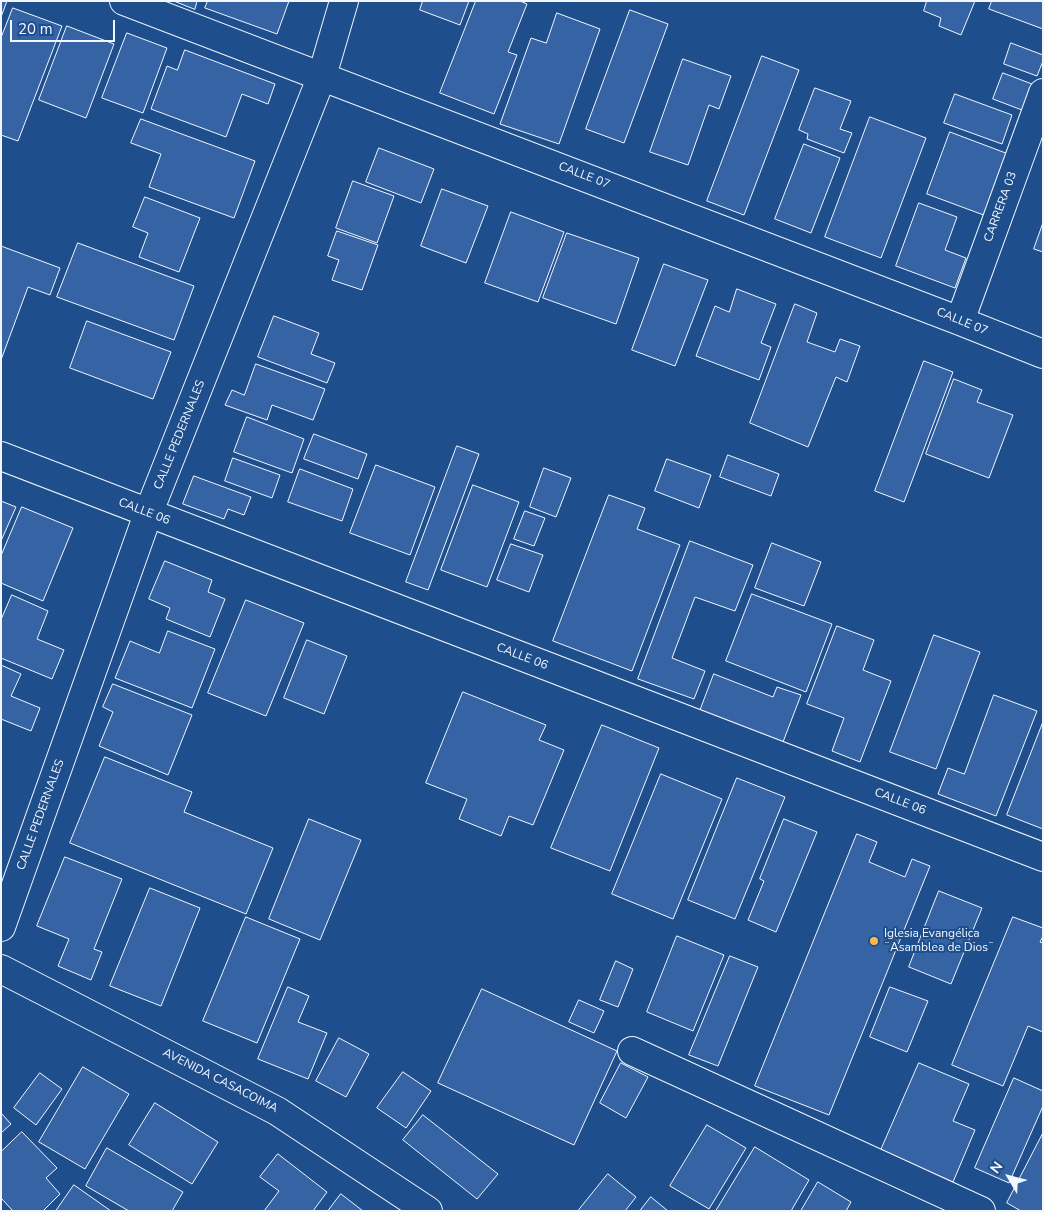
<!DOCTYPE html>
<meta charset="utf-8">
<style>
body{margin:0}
#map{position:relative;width:1044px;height:1212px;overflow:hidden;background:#1f4e8c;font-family:"Nunito Sans",sans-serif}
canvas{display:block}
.frame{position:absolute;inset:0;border:2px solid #f2f6ff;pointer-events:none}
.north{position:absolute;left:984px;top:1152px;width:50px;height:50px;-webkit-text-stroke:4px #1f4e8c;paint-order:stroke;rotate:307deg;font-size:14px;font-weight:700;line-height:20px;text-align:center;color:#f2f6ff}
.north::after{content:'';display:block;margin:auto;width:18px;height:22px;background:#f2f6ff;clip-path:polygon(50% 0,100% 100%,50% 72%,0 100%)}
.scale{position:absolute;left:10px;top:20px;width:105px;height:22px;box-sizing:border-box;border:2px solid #f2f6ff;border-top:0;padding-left:6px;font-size:15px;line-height:18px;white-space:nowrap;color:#f2f6ff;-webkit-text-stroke:4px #1f4e8c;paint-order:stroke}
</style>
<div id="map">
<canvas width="1044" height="1212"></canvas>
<div class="frame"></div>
<div class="north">N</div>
<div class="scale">20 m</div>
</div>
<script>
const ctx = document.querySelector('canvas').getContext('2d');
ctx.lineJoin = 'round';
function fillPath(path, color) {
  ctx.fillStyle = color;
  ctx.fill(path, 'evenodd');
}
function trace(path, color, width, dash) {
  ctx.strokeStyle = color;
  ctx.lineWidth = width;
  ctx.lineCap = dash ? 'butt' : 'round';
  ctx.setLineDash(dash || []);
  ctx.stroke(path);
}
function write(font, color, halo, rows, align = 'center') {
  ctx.font = font + ' "Nunito Sans",sans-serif';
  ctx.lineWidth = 4;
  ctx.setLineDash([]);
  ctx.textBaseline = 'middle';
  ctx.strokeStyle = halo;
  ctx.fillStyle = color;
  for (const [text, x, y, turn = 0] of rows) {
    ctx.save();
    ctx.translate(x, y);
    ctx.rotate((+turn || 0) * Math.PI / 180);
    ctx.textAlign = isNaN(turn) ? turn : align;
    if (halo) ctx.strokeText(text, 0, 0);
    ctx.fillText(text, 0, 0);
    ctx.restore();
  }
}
const building = new Path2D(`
 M 1,1 L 7,1 L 1,17 Z
 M 174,1 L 197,1 L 195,9 Z
 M 208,1 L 289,1 L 277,34 L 205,8 Z
 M 423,1 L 469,1 L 460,25 L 420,10 Z
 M 476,1 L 520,1 L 527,4 L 508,52 L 517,55 L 494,114 L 440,93 Z
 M 927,1 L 975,1 L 961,35 L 939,26 L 941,18 L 924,11 Z
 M 992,1 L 1043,1 L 1043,29 L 989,9 Z
 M 13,8 L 62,26 L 18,141 L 1,135 L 1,38 Z
 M 630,10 L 668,24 L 624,143 L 586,129 Z
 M 557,13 L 600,29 L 559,144 L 500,124 L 531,38 L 546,43 Z
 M 67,26 L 114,44 L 86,118 L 39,100 Z
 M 127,33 L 167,48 L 143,113 L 102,98 Z
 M 1011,43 L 1043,55 L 1043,61 L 1037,76 L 1004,64 Z
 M 185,50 L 275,84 L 268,104 L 242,94 L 226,137 L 151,109 L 167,66 L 177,70 Z
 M 762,56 L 799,70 L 744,215 L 707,201 Z
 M 683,59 L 731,76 L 719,109 L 709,105 L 688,165 L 650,152 Z
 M 1003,73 L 1032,84 L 1022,110 L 993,99 Z
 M 815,88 L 851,101 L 840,129 L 852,133 L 844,153 L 807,139 L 808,134 L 799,130 Z
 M 955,94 L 1012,115 L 1002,144 L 944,123 Z
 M 870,117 L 926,138 L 881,258 L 825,237 Z
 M 141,119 L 255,161 L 234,218 L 149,187 L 161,154 L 131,143 Z
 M 950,132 L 1011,155 L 989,217 L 927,194 Z
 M 804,144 L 840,158 L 811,233 L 775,219 Z
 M 379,148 L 434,169 L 421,203 L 366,182 Z
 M 353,181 L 394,196 L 377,243 L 336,228 Z
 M 442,189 L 488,206 L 466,263 L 421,246 Z
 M 145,197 L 200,218 L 179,272 L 139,257 L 148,233 L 133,227 Z
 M 919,203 L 957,217 L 945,250 L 966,258 L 955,288 L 896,266 Z
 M 511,212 L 564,232 L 538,302 L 485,283 Z
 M 1043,223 L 1043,252 L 1034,249 Z
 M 337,231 L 378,245 L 362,290 L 332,280 L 339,260 L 328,256 Z
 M 567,233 L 639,258 L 616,324 L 543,298 Z
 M 78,243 L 194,286 L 174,340 L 57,297 Z
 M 1,246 L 60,268 L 50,295 L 28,287 L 1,360 Z
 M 664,264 L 708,280 L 675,366 L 632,350 Z
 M 737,289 L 776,304 L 761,343 L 771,347 L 759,380 L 696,356 L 715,306 L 729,312 Z
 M 795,304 L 817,313 L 807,342 L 835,352 L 840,339 L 860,346 L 847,382 L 836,377 L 808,447 L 750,423 Z
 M 274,316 L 319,333 L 311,354 L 335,363 L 327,383 L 258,357 Z
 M 87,321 L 171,352 L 153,399 L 70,368 Z
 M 924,361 L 953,372 L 904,502 L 875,491 Z
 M 256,364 L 325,389 L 313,420 L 272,405 L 267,420 L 225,405 L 232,390 L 244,395 Z
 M 954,379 L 982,390 L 977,402 L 1013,415 L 989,478 L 926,454 Z
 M 247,417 L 304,439 L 292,473 L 234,452 Z
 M 314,434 L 367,454 L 358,479 L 304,459 Z
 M 457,446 L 479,454 L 428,590 L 406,582 Z
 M 728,455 L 779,474 L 771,496 L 720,477 Z
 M 233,458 L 280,475 L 272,498 L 225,481 Z
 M 667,459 L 711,475 L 699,508 L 655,491 Z
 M 376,465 L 435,487 L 410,555 L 350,533 Z
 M 544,468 L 571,478 L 556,517 L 530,507 Z
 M 300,469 L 353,489 L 342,521 L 288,502 Z
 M 194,476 L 251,497 L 244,515 L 228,509 L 224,519 L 183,504 Z
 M 473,485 L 519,502 L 487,587 L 441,570 Z
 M 609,495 L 645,508 L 637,529 L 680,545 L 632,671 L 553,641 Z
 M 1,501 L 16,507 L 1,541 Z
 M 22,507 L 73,528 L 43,601 L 1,583 L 1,556 Z
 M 525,511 L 545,518 L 534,546 L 514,539 Z
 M 690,541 L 753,565 L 735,611 L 695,597 L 672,658 L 705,671 L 694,699 L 638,679 Z
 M 772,543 L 821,562 L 804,606 L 755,588 Z
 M 511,544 L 543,555 L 529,592 L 497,580 Z
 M 165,561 L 212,580 L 208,592 L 225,599 L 210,637 L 166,619 L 170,608 L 149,599 Z
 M 752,594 L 832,624 L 806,692 L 726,661 Z
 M 12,595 L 48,611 L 37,639 L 64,650 L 52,679 L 1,658 L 1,620 Z
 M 246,600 L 304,623 L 266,716 L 208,693 Z
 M 837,626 L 874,640 L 863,670 L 891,681 L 860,762 L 832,751 L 844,718 L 807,704 Z
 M 168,631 L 215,649 L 192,708 L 115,678 L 130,641 L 159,653 Z
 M 934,635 L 980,652 L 936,769 L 890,752 Z
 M 307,640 L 347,656 L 324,714 L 284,698 Z
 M 1,665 L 21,674 L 11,696 L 40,708 L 31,731 L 1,719 Z
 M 714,674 L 773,697 L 777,687 L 801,695 L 783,742 L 700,711 Z
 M 113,684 L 192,715 L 168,775 L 99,746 L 113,712 L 103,707 Z
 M 463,692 L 546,725 L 539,740 L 564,750 L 533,825 L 509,816 L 501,836 L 459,819 L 467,799 L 426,783 Z
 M 994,695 L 1037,711 L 996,816 L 938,794 L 948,768 L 964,774 Z
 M 1043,722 L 1043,829 L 1007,815 Z
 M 602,725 L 659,748 L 610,871 L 551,848 Z
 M 105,757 L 192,792 L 184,812 L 273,848 L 246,914 L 70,843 Z
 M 661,774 L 722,799 L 673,919 L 612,894 Z
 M 737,778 L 785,797 L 735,919 L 688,900 Z
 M 309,819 L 361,840 L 320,940 L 269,919 Z
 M 784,819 L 817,832 L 776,932 L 748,920 L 764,881 L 760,879 Z
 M 857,834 L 877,842 L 869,862 L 905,877 L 912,859 L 930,866 L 829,1115 L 755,1086 Z
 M 65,857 L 122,879 L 94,949 L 102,952 L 91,980 L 58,966 L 69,939 L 37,926 Z
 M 150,888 L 200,908 L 161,1006 L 110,986 Z
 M 939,891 L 982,908 L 951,984 L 909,967 Z
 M 246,917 L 300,939 L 257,1043 L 203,1021 Z
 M 1013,917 L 1043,928 L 1043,936 L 1040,942 L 1043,943 L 1043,1032 L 1028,1026 L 1003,1086 L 952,1065 Z
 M 677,936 L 724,955 L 693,1031 L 647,1012 Z
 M 730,956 L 758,967 L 718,1066 L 689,1055 Z
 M 616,961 L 633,969 L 618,1007 L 600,1000 Z
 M 288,987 L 309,996 L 298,1022 L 327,1033 L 308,1079 L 258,1059 Z
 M 890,987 L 928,1001 L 907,1052 L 870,1037 Z
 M 482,989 L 617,1051 L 574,1145 L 438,1083 Z
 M 579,1000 L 604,1011 L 594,1033 L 569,1022 Z
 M 339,1038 L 369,1054 L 346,1097 L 316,1081 Z
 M 621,1063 L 648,1077 L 626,1118 L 600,1103 Z
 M 919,1063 L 969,1084 L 953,1121 L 975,1130 L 953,1182 L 881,1150 Z
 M 83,1067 L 129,1094 L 85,1169 L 39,1142 Z
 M 403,1072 L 431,1091 L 406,1128 L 377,1108 Z
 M 40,1073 L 62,1089 L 36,1125 L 14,1108 Z
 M 1014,1078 L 1043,1091 L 1043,1106 L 1009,1183 L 975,1168 Z
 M 155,1103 L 218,1142 L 192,1184 L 129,1145 Z
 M 1,1113 L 11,1124 L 1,1133 Z
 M 423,1115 L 498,1174 L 477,1199 L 403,1140 Z
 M 707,1125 L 746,1148 L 709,1209 L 670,1186 Z
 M 22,1132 L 57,1168 L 46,1178 L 60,1194 L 43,1211 L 13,1211 L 1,1198 L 1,1152 Z
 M 1043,1133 L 1043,1211 L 1021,1211 L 1007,1203 Z
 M 755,1147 L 809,1180 L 791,1211 L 716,1211 Z
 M 107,1148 L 183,1192 L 172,1211 L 129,1211 L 86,1186 Z
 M 278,1154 L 327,1192 L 313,1211 L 264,1211 L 279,1191 L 260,1177 Z
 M 608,1174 L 636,1197 L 625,1211 L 578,1211 Z
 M 818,1182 L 851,1202 L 846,1211 L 801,1211 Z
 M 74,1185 L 111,1211 L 56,1211 Z
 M 341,1194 L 363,1211 L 328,1211 Z
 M 651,1197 L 668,1211 L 640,1211 Z`);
const street = new Path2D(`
 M 124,1 L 960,321 L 1043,354
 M 960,321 L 1043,93
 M 1,456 L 1043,857
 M 1,927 L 148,514 L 322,76 L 344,1
 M 1,969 L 277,1111 L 428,1211
 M 632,1051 L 981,1211`);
const markers = [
 [874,941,5,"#ffb74d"]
];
const streetNames = [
 ["CALLE 07",584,176,21],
 ["CARRERA 03",1001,207,-70],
 ["CALLE 07",962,322,22],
 ["CALLE PEDERNALES",180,435,-68],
 ["CALLE 06",144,512,21],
 ["CALLE 06",522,657,21],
 ["CALLE 06",900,802,21],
 ["CALLE PEDERNALES",41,815,-70],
 ["AVENIDA CASACOIMA",220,1081,27]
];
const poiNames = [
 ["Iglesia Evangélica",884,934],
 ["¨Asamblea de Dios¨",884,948]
];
fillPath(building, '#3563a3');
trace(building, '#f2f6ff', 1);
trace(street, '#f2f6ff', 30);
trace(street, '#1f4e8c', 28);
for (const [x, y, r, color] of markers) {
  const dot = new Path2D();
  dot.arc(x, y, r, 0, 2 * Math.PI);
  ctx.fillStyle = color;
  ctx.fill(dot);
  trace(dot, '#1f4e8c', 2);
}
write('12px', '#f2f6ff', '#1f4e8c', streetNames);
write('12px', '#f2f6ff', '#1f4e8c', poiNames, 'left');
</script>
